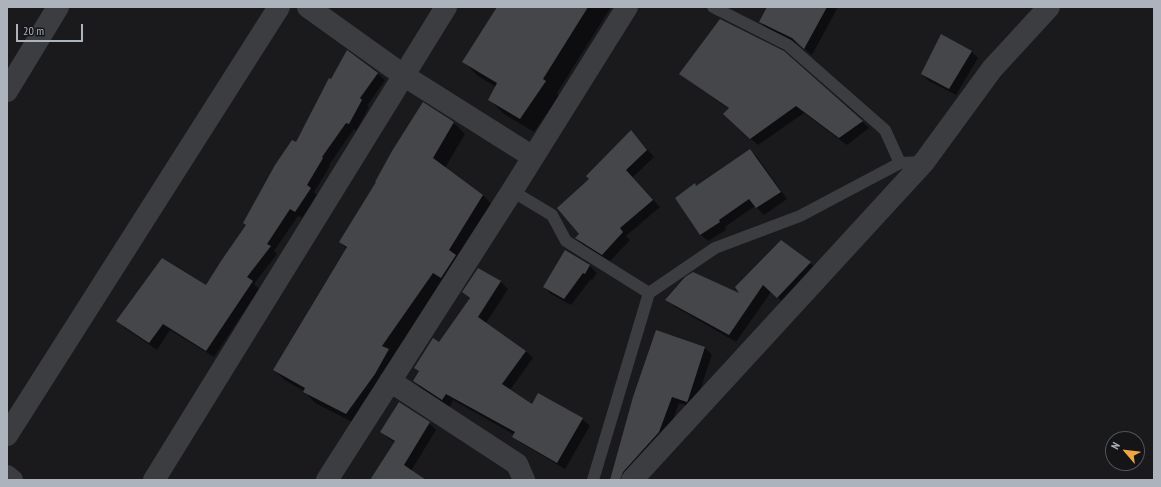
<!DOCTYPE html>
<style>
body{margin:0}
#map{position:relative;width:1161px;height:487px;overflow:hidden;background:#1a1a1d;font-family:"PT Sans Narrow",sans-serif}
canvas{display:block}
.frame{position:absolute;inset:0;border:8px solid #adb3bc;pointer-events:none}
.north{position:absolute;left:1105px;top:431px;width:40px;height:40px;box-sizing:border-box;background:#151518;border:1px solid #52545a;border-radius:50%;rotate:298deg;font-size:11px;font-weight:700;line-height:16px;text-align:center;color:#adb3bc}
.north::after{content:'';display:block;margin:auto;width:14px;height:18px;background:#eea841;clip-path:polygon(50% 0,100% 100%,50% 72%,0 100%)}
.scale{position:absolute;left:16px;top:24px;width:67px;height:18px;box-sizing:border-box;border:2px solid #adb3bc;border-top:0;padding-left:5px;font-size:12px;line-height:14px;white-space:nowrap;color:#adb3bc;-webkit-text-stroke:3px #151518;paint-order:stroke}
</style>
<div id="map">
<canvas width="1161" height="487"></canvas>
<div class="frame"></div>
<div class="north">N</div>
<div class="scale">20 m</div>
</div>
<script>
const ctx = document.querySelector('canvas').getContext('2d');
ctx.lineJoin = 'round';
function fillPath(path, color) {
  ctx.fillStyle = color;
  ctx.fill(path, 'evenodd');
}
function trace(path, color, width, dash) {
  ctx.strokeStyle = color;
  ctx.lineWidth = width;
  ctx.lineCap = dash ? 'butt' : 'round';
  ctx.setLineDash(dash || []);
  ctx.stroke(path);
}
const shadow = new Path2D(`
 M 498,7 L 611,7 L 557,93 L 559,96 L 534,132 L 504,114 L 489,99 L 496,87 L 478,76 L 464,62 Z
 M 768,7 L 838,7 L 812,55 L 800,45 L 767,29 L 760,22 Z
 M 971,51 L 978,58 L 956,95 L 929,81 L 922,74 Z
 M 377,73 L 385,80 L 367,106 L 369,107 L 356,131 L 354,129 L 329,165 L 330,166 L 314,192 L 317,195 L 302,218 L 298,216 L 274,251 L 277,254 L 254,284 L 259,289 L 214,357 L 170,330 L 157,350 L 125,328 L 118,321 L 206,286 L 247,226 L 244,223 L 297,144 L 331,80 Z
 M 681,73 L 862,121 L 869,128 L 847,145 L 804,113 L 758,145 L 731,121 L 729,109 L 688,80 Z
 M 423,104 L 454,123 L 465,134 L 445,168 L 483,195 L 494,207 L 358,425 L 315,403 L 304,391 L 286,381 L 274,370 L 347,249 L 340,242 Z
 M 631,131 L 654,157 L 632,178 L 660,207 L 626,236 L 630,240 L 610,261 L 583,245 L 576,238 L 580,234 L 590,179 Z
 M 750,150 L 757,157 L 787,199 L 764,215 L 755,206 L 725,227 L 726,230 L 708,241 L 700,234 L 697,187 Z
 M 810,263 L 817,270 L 785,304 L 771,292 L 736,342 L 674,306 L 667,300 L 741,296 L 736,287 Z
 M 590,266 L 597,273 L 592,280 L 591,279 L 571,305 L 551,294 L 544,287 Z
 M 478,269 L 501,282 L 508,289 L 486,323 L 526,351 L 533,358 L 510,390 L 532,405 L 538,394 L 582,419 L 590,426 L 565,469 L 521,443 L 514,436 L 515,435 L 453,400 L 450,407 L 421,388 L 414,381 L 420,372 L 416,368 L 439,344 L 470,299 L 463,292 Z
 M 656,331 L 705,348 L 712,355 L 694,408 L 679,403 L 666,439 L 629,480 L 611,480 Z
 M 429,423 L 436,430 L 411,471 L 420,480 L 371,480 L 395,442 L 389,439 L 382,432 Z`);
const building = new Path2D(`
 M 497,7 L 588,7 L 543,79 L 546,81 L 520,119 L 488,100 L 497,83 L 462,62 Z
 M 767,7 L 827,7 L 804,49 L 792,38 L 759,22 Z
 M 720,19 L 784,51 L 863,121 L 839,138 L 796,106 L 750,139 L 723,114 L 729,108 L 679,74 Z
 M 941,34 L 972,51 L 949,89 L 921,74 Z
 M 347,50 L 378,73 L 360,98 L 362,100 L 349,124 L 346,123 L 322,157 L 323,158 L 307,185 L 311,188 L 295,212 L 290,209 L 267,244 L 271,246 L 247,277 L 253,281 L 206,351 L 163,324 L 149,343 L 116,321 L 162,258 L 206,285 L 221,261 L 246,225 L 243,223 L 275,165 L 292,140 L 296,142 L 329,78 L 331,79 Z
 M 423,102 L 454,122 L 433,158 L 483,195 L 449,250 L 456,255 L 441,278 L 433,273 L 382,346 L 389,349 L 375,374 L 346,414 L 303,392 L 305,388 L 273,370 L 347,247 L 339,242 L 376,182 L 375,182 L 392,151 Z
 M 631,130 L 647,150 L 626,170 L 653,200 L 620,228 L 623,232 L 602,255 L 575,238 L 579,234 L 557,208 L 589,179 L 586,176 Z
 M 750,149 L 781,192 L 756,208 L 749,199 L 719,220 L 720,222 L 700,235 L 675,198 L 695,183 L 696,186 Z
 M 781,240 L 811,262 L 777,298 L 763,285 L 729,335 L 665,300 L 685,277 L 693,272 L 739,293 L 735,287 Z
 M 565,250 L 590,265 L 585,274 L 583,273 L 564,299 L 543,287 Z
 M 478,268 L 501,281 L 478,317 L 526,351 L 502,384 L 532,404 L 538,393 L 583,418 L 557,463 L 512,437 L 515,432 L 446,394 L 442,400 L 413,381 L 419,371 L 414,368 L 433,338 L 439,342 L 470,298 L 462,292 Z
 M 656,330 L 705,347 L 688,400 L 687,402 L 672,397 L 659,432 L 623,472 L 620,480 L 610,480 L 633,397 Z
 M 399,402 L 430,422 L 404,465 L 426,480 L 370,480 L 395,441 L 380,432 Z`);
const lane = new Path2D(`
 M 713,7 L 788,45 L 885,130 L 900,163
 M 512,191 L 552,215 L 566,241 L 649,293 L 593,480
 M 649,293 L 715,248 L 800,216 L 900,163 L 924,162`);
const street = new Path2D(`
 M 308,7 L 403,75 L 533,157
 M 7,91 L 58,7
 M 390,381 L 517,464 L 524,480
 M 7,435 L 279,7
 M 7,476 L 12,480
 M 154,480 L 446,7
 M 327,480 L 512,191 L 627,7
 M 632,480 L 924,162 L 992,69 L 1049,7`);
fillPath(shadow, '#0007');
fillPath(building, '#44464a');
trace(lane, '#3b3d41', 12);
trace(street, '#3b3d41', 22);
</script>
